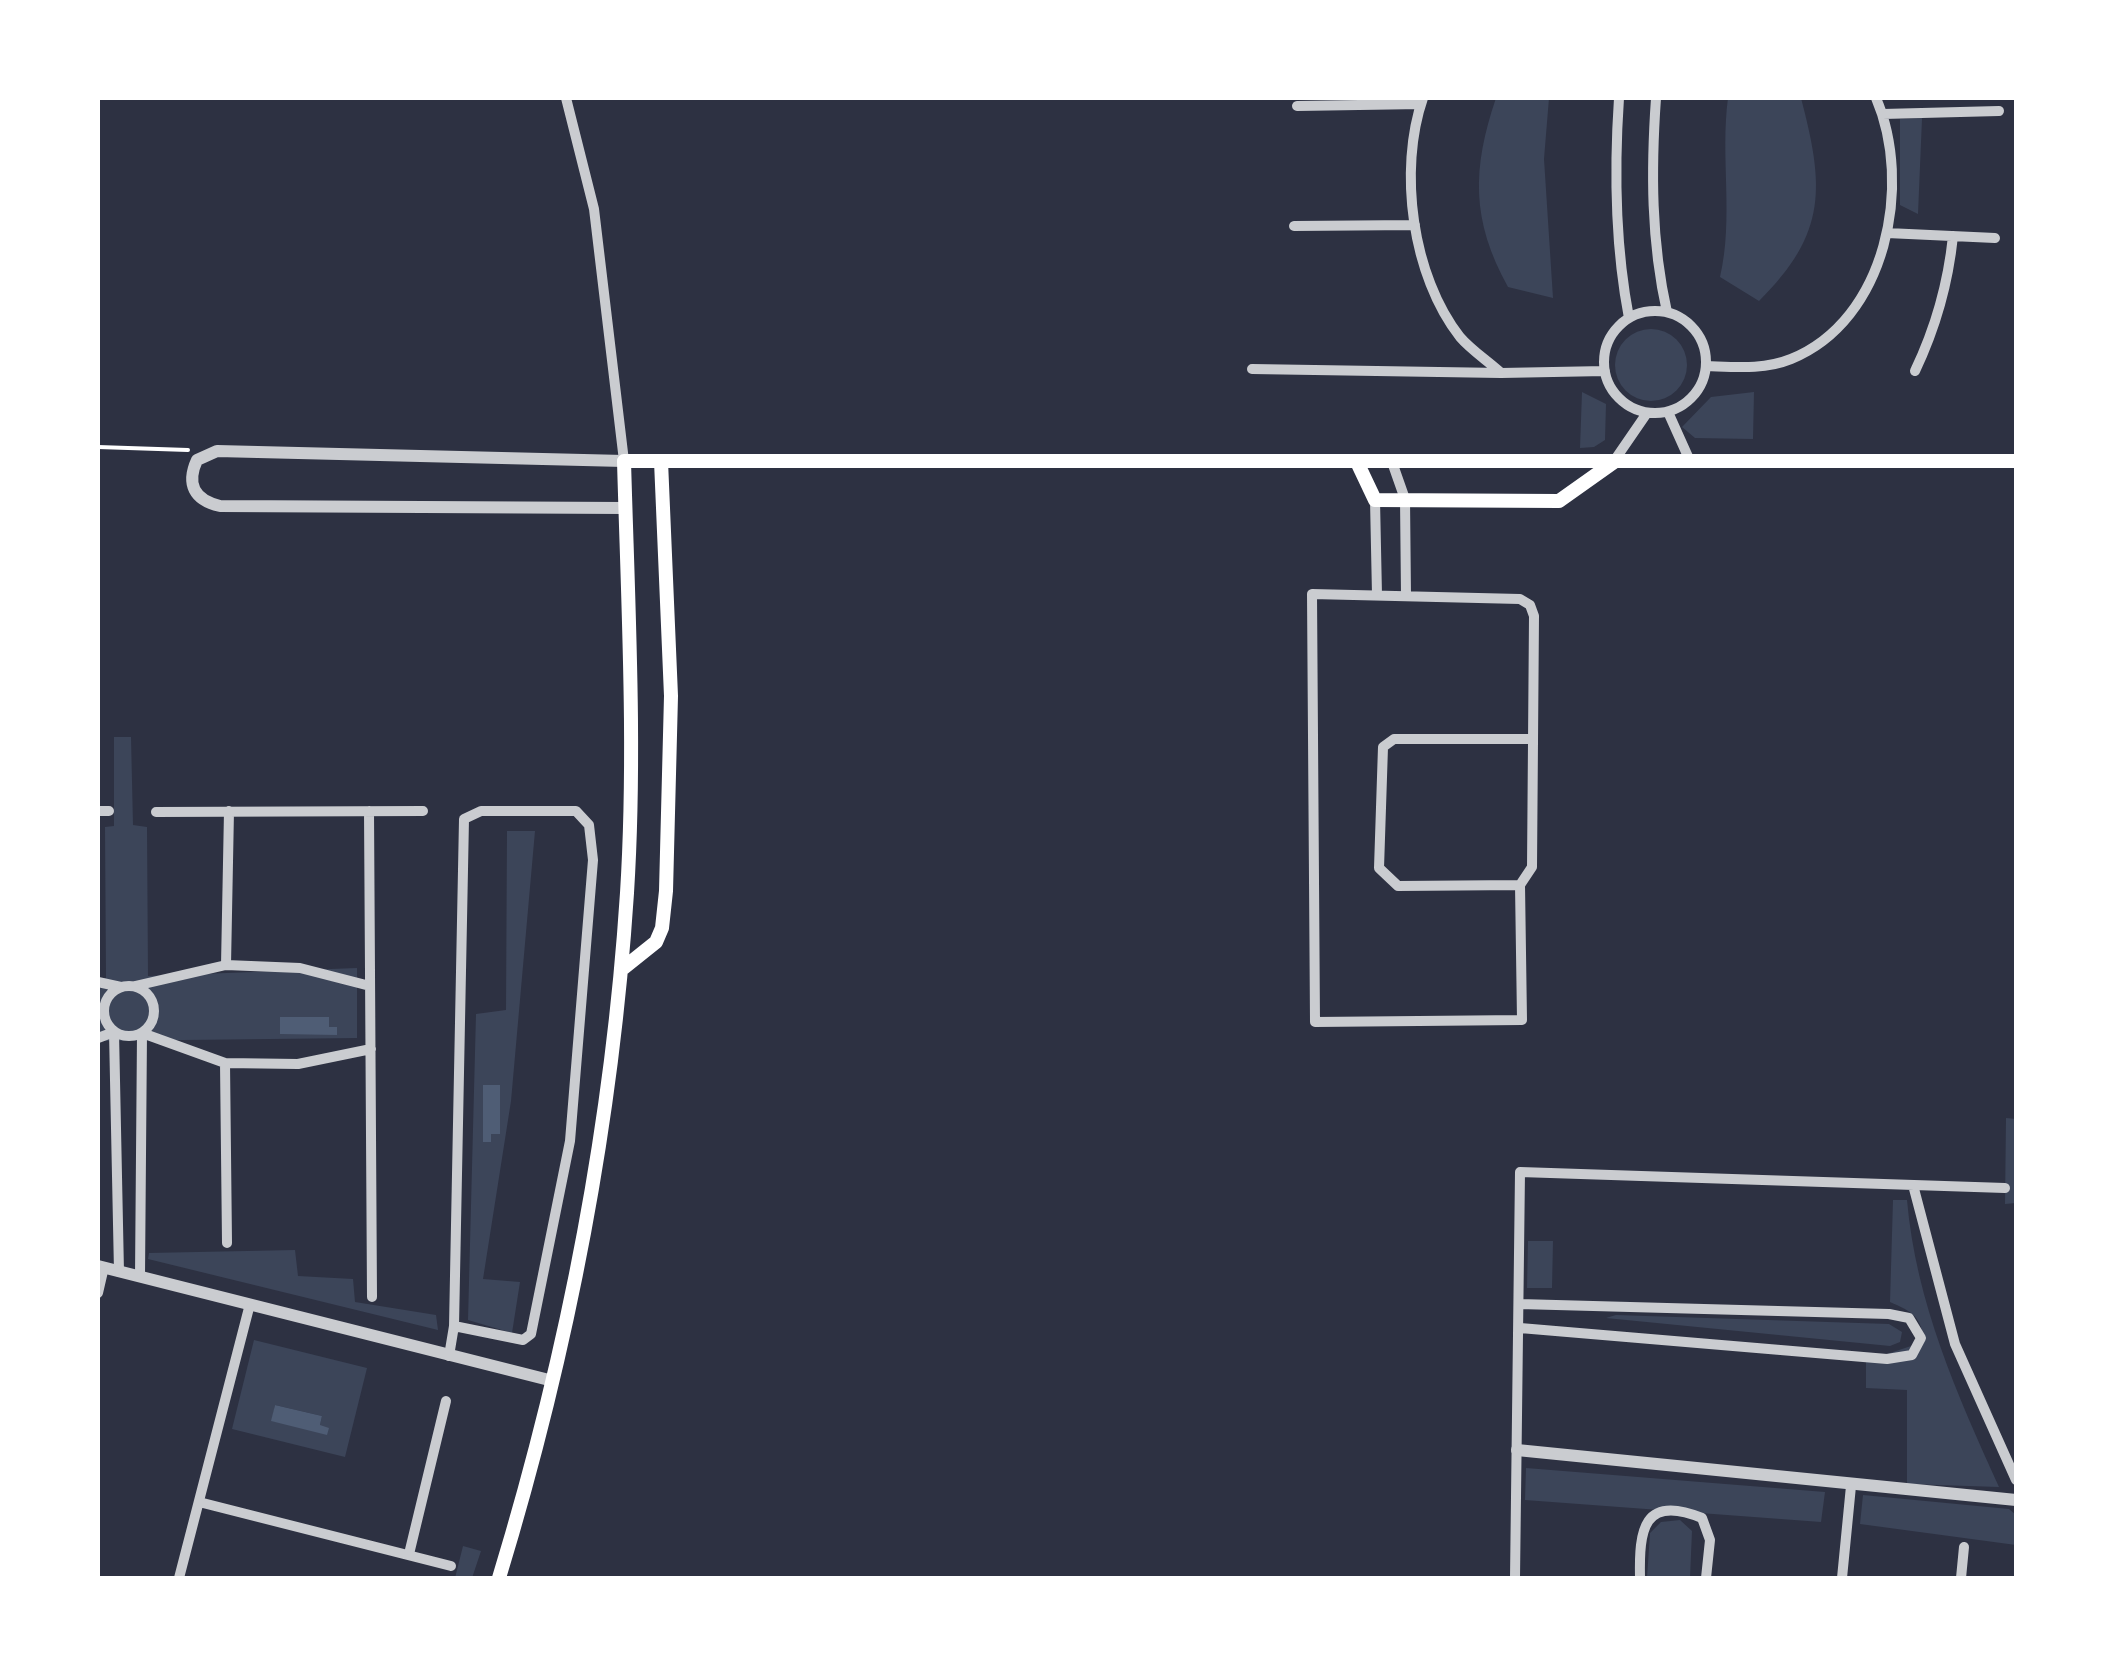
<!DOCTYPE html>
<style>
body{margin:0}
#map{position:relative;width:2114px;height:1676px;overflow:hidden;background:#2d3142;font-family:Ubuntu,sans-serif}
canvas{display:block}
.frame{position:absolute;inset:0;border:100px solid #fff;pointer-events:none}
</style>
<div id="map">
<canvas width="2114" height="1676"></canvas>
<div class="frame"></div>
</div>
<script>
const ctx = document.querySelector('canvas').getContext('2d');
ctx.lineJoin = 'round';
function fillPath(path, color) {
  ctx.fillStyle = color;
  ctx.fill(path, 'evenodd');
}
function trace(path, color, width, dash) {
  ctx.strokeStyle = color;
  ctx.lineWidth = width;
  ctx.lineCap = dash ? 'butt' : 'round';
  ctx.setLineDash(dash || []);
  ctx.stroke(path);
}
const green = new Path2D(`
 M 1496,98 L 1549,98 L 1544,159 L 1553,298 L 1508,287 C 1471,220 1472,169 1496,98 Z
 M 1728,98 L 1801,98 C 1824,186 1828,233 1759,301 L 1720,277 C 1734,218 1720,157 1728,98 Z
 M 1922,118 L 1922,119 L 1918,214 L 1900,205 L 1900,119 Z
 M1615 365a36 36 0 1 1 72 0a36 36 0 1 1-72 0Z
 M 1582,392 L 1606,404 L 1605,440 L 1594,447 L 1580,448 Z
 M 1754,392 L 1753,439 L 1695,438 L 1682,427 L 1711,397 Z
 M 114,737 L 131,737 L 133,825 L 147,827 L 148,976 L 357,968 L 357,1038 L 98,1041 L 98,979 L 106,978 L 105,827 L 114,826 ZM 328,1017 L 329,1027 L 280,1033 L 281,1017 Z
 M 507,831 L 535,831 L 511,1101 L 483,1279 L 520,1282 L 512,1333 L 468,1320 L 476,1014 L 506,1010 ZM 484,1085 L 500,1086 L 499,1134 L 491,1134 Z
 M 2006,1118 L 2016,1119 L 2016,1203 L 2005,1204 Z
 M 1893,1200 L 1907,1200 C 1916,1303 1957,1394 1999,1487 L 1907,1484 L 1907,1390 L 1866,1388 L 1866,1361 L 1923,1342 C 1923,1317 1911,1311 1890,1302 Z
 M 1528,1241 L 1553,1241 L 1552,1288 L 1527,1288 Z
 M 295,1250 L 298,1276 L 353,1279 L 355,1302 L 436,1315 L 438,1330 L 148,1259 L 149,1253 Z
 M 1616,1315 L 1889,1324 L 1902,1332 L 1900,1342 L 1890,1346 L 1606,1318 Z
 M 254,1340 L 367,1368 L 345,1457 L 232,1429 ZM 275,1405 L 322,1416 L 320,1425 L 272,1421 Z
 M 1526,1468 L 1825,1492 L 1821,1522 L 1525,1500 Z
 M 1863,1495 L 2009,1509 L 2016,1515 L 2016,1545 L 1860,1524 Z
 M 1680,1520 L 1692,1531 L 1690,1578 L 1647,1578 L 1650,1533 L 1661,1522 Z
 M 463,1546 L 481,1551 L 472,1578 L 455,1578 Z`);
const water = new Path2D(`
 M 280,1017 L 329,1017 L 329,1027 L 337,1027 L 337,1035 L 280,1034 Z
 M 483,1085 L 500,1085 L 500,1134 L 491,1134 L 491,1142 L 483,1142 Z
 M 275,1405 L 322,1416 L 320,1425 L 329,1428 L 327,1435 L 271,1421 Z`);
const path = new Path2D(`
 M 98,447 L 188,450`);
const minor = new Path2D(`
 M 566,98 L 594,209 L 624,461
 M 1423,98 C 1398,170 1412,276 1460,337 C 1471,350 1488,361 1501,373 L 1605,371
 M 1619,98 C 1614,172 1615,245 1629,318
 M 1656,98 C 1651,170 1651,241 1667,312
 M 1297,106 L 1421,104
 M 1883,114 L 1999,111
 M 1294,226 L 1415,225
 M 1887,233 L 1995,238
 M1604 362a51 51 0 1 1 102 0a51 51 0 1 1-102 0Z
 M 1707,366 C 1735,367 1764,370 1791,359 C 1887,320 1913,184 1876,98
 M 1252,369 L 1501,373
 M 1915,371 C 1936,327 1948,285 1953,236
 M 1668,412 L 1690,461
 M 1614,461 L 1647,413
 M 1392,462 L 1405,499 L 1406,596
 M 1375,500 L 1377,595
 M 98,811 L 109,811
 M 369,811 L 372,1297
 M 156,812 L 423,811
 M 1520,885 L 1522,1020 L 1315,1022 L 1312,594 L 1520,599 L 1530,605 L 1534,616 L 1532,867 L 1520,885 L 1398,886 L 1379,868 L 1383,747 L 1394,739 L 1533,739
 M 226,965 L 229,811
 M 98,982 L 121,987
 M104 1011a25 25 0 1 1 50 0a25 25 0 1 1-50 0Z
 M 135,986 L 226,965 L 300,968 L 370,986
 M 98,1038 L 114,1032 L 119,1272
 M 225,1063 L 227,1243
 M 1913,1185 L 1955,1344 L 2016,1480
 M 140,1276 L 142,1033 L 225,1063 L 298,1064 L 371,1049
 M 98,1293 L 104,1267
 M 1519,1304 L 1889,1314 L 1909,1318 L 1921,1338 L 1912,1355 L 1887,1359 L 1520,1328
 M 449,1356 L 454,1326 L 464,819 L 481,811 L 576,811 L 589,825 L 593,860 L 570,1141 L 531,1334 L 523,1340 L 454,1326
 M 199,1502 L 451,1566
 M 409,1554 L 446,1401
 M 179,1578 L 250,1304
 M 1515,1578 L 1520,1172 L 2005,1188
 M 1640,1578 C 1639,1530 1643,1494 1702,1518 L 1710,1540 L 1706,1578
 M 1842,1578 L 1851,1486
 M 1961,1578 L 1964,1547`);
const tertiary = new Path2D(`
 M 624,461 L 217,451 L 197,460 C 186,484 194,500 220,506 L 625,508
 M 98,1266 L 553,1381
 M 1517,1450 L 2016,1500`);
const secondary = new Path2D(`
 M 1357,462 L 1375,500 L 1559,501 L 1614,462
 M 621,970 L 656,942 L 662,928 L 666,891 L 671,696 L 661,461
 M 499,1578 C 566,1358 612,1124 627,893 C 636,750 628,605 624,461 L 2016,461`);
fillPath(green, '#3c4559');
fillPath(water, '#4f5d75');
trace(path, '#fff', 4);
trace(minor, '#caccd0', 10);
trace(tertiary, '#caccd0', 12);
trace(secondary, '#fff', 14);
</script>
